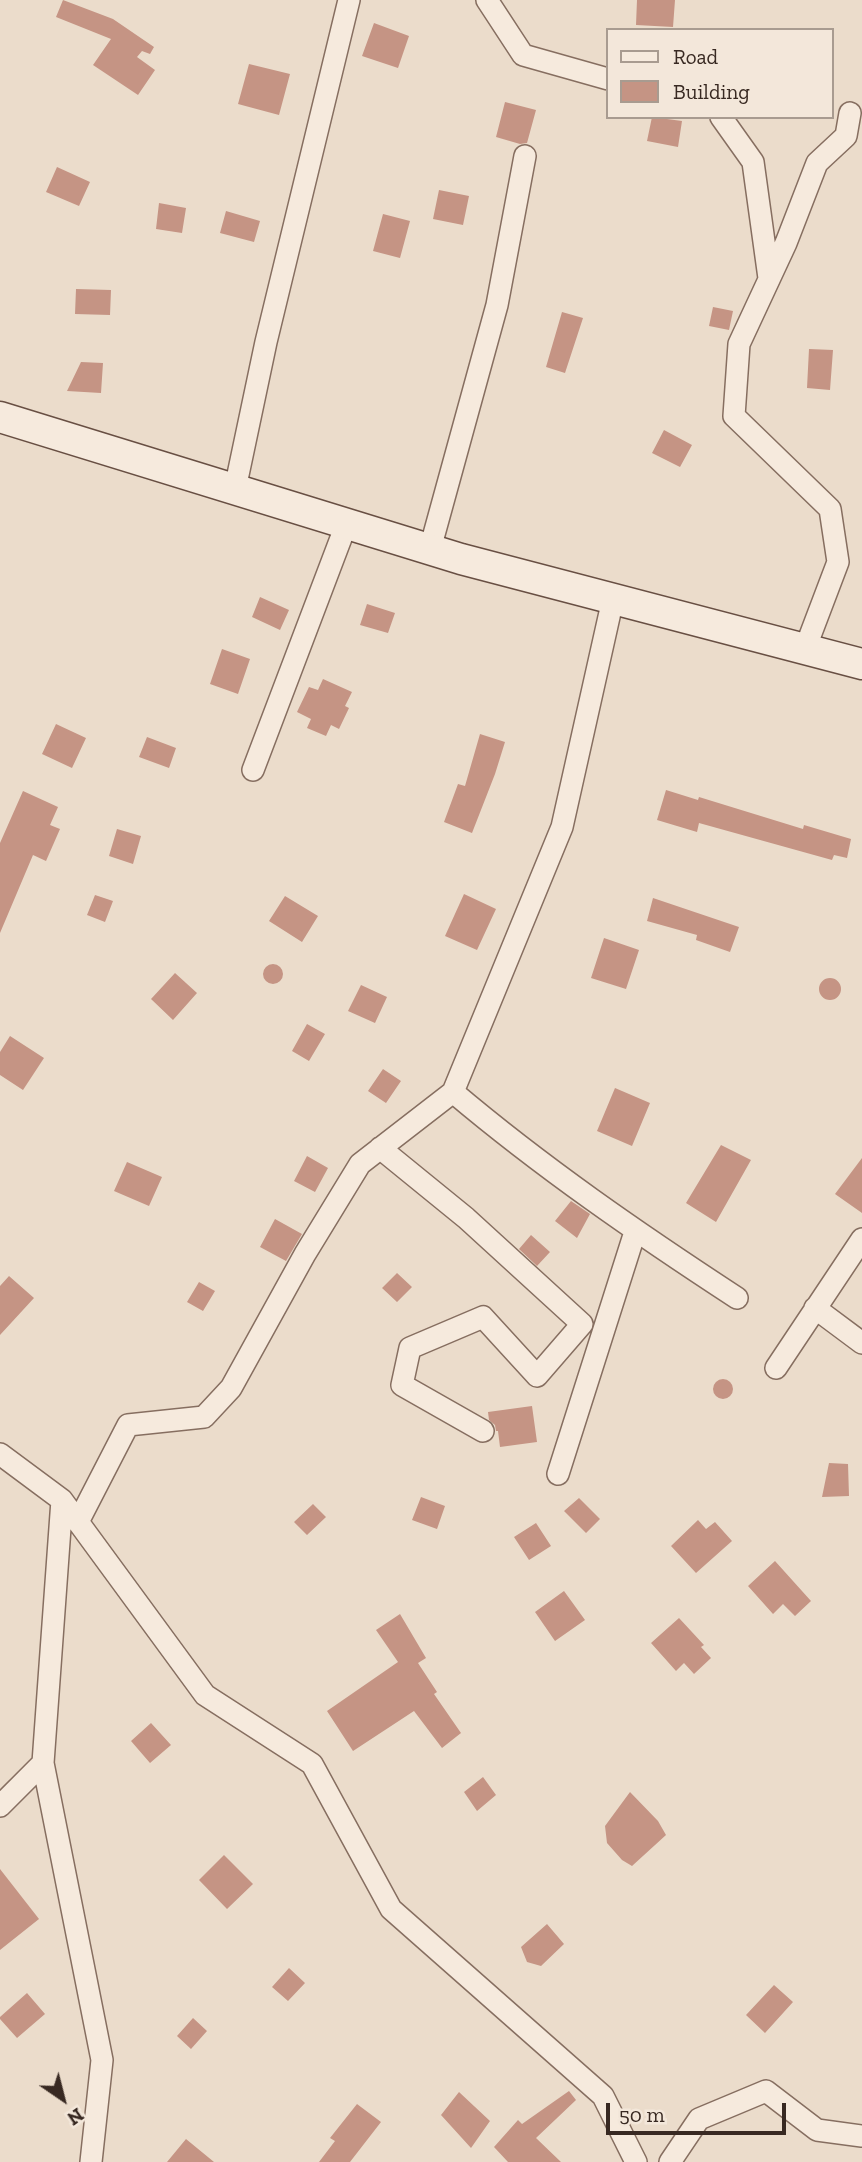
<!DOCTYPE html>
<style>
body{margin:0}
#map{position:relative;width:862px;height:2162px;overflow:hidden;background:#ebdccb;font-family:"Zilla Slab",serif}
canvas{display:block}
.legend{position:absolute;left:606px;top:28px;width:228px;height:91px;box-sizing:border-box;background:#f3e7da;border:2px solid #a89b90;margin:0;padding:9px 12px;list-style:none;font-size:21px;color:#382922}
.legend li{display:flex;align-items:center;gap:14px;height:35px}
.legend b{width:35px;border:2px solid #a89b90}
.north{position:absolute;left:28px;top:2064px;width:70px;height:70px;-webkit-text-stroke:5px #f3e7da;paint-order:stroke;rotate:145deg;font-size:19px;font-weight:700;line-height:28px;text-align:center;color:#382922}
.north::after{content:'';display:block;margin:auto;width:24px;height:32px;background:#382922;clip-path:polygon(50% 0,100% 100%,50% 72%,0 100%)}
.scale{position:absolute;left:606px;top:2103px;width:180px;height:32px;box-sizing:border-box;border:4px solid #382922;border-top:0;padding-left:9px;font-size:21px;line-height:24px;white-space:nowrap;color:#382922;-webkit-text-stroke:5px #f3e7da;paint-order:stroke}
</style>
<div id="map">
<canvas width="862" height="2162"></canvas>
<ul class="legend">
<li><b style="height:9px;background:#f6eadd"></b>Road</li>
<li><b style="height:19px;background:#c59484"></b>Building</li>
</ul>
<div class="north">N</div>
<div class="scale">50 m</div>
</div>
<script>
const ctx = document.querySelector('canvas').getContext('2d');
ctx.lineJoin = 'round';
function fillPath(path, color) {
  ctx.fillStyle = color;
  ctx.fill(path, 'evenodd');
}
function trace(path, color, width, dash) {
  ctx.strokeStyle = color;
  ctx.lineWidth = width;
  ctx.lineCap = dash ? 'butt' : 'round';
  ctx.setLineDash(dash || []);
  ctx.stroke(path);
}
const building = new Path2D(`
 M 63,0 L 113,19 L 154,47 L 150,54 L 142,51 L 137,57 L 155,70 L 138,95 L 93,65 L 111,39 L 56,17 Z
 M 637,0 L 675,0 L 673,27 L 636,25 Z
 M 374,23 L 409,36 L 398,68 L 362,56 Z
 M 249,64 L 290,74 L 279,115 L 238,104 Z
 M 505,102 L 536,110 L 527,143 L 520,144 L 496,137 Z
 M 652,117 L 682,121 L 678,147 L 647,141 Z
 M 57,167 L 90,182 L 79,206 L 46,192 Z
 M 439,190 L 469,196 L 463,225 L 433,219 Z
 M 159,203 L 186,208 L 182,233 L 156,229 Z
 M 226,211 L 260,221 L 254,242 L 220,233 Z
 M 383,214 L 410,221 L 400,258 L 373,251 Z
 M 76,289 L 111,290 L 110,315 L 75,314 Z
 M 713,307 L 733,311 L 729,330 L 709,326 Z
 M 562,312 L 583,318 L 565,373 L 546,367 Z
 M 809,349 L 833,350 L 830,390 L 807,388 Z
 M 81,362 L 103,363 L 101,393 L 67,391 Z
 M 664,430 L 692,445 L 680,467 L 652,453 Z
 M 260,597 L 289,610 L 280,630 L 252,617 Z
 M 367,604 L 395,613 L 388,633 L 360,625 Z
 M 222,649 L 250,659 L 238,694 L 210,684 Z
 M 323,679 L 352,692 L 345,706 L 349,708 L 339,729 L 331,725 L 326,736 L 307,728 L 311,719 L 297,712 L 309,687 L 318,690 Z
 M 56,724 L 86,738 L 72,768 L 42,754 Z
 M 480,734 L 505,742 L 495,774 L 472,833 L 444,822 L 458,784 L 465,786 Z
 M 147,737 L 176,748 L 169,768 L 139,757 Z
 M 666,790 L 698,800 L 699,797 L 803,829 L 804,825 L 851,839 L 847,858 L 834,855 L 832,860 L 699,823 L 697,832 L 657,820 Z
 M 23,791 L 58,807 L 50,825 L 60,829 L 46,861 L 33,855 L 0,933 L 0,843 Z
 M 117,829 L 141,836 L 133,864 L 109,856 Z
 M 464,894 L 496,909 L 477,950 L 445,936 Z
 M 95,895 L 113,901 L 105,922 L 87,915 Z
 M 285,896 L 318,916 L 302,942 L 269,921 Z
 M 653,898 L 739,927 L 730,952 L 696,940 L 697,935 L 647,921 Z
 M 604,938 L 639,950 L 626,989 L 591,978 Z
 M263 974a10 10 0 1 1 20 0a10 10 0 1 1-20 0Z
 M 175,973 L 197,993 L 173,1020 L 151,999 Z
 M819 989a11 11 0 1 1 22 0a11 11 0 1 1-22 0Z
 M 361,985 L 387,997 L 375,1023 L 348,1011 Z
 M 307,1024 L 325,1034 L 309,1061 L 292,1051 Z
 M 10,1036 L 44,1058 L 23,1090 L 0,1075 L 0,1052 Z
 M 383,1069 L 401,1081 L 386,1103 L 368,1091 Z
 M 615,1088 L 650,1103 L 632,1146 L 597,1131 Z
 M 721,1145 L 751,1160 L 716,1222 L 686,1203 Z
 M 307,1156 L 328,1168 L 315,1192 L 294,1181 Z
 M 862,1158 L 862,1213 L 835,1194 Z
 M 127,1162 L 162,1177 L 149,1206 L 114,1191 Z
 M 571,1201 L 590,1214 L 577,1238 L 555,1221 Z
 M 275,1219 L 302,1234 L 286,1261 L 260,1247 Z
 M 531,1235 L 550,1252 L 537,1266 L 519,1249 Z
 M 397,1273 L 412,1287 L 397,1302 L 382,1288 Z
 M 9,1276 L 34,1298 L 0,1335 L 0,1286 Z
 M 199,1282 L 215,1291 L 203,1311 L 187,1302 Z
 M713 1389a10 10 0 1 1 20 0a10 10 0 1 1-20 0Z
 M 532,1406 L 537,1442 L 500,1447 L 498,1431 L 496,1431 L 495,1425 L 489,1420 L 488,1412 Z
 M 829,1463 L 848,1464 L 849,1496 L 822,1497 Z
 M 421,1497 L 445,1506 L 437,1529 L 412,1520 Z
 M 579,1498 L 600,1519 L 586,1533 L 564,1511 Z
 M 313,1504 L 326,1517 L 307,1535 L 294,1522 Z
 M 698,1520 L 706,1529 L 715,1522 L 732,1541 L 696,1573 L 671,1546 Z
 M 536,1523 L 551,1546 L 529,1560 L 514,1537 Z
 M 775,1561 L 811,1601 L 795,1616 L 783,1604 L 773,1614 L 748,1586 Z
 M 564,1591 L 585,1620 L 555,1641 L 535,1612 Z
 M 400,1614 L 426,1658 L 418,1663 L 437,1692 L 434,1694 L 461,1733 L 442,1748 L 414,1711 L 353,1751 L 327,1711 L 398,1662 L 376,1630 Z
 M 679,1618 L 704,1645 L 701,1647 L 711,1658 L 694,1674 L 684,1663 L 676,1671 L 651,1643 Z
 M 151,1723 L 171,1745 L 150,1763 L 131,1741 Z
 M 483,1777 L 496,1795 L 477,1811 L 464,1792 Z
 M 630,1792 L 658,1821 L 666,1835 L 632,1866 L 622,1860 L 607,1843 L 605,1826 Z
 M 224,1855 L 253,1884 L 227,1909 L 199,1880 Z
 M 0,1869 L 39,1919 L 0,1950 Z
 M 547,1924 L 564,1944 L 541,1966 L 527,1962 L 521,1947 Z
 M 289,1968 L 305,1983 L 288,2001 L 272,1987 Z
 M 774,1985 L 793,2002 L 765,2033 L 746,2015 Z
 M 27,1993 L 45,2014 L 17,2038 L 0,2019 L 0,2017 Z
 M 193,2018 L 207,2031 L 191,2049 L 177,2036 Z
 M 569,2091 L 576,2100 L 536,2138 L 561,2162 L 508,2162 L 494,2147 L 518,2120 L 522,2124 Z
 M 459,2092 L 490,2121 L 471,2148 L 441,2115 Z
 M 357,2104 L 381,2122 L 350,2162 L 319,2162 L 335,2141 L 330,2138 Z
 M 186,2139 L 214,2162 L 167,2162 Z`);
const minor = new Path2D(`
 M 487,0 L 523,55 L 608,79
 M 721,117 L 753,162 L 769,278
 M 235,489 L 266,342 L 349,0
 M 430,549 L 497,305 L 525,156
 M 613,599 L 562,827 L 453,1092 C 543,1168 639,1234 737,1298
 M 805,649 L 838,562 L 830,509 L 734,416 L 739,344 L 786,243 L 817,163 L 846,136 L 850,113
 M 253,770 L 346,525
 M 380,1148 L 466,1218 L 582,1324 L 537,1376 L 483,1317 L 410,1348 L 402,1385 L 483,1431
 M 815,1308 L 862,1343
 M 776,1368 L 862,1239
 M 0,1454 L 62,1500 L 205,1695 L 312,1764 L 391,1909 L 603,2096 L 636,2162
 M 558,1474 L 635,1232
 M 62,1500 L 43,1763 L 102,2060 L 91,2162
 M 78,1522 L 128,1425 L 204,1417 L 231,1388 L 305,1254 L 360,1164 L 453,1092
 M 0,1806 L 43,1763
 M 670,2162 L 699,2119 L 766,2091 L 817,2130 L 862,2136`);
const secondary = new Path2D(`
 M 0,417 L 461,559 L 862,664`);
fillPath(building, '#c59484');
trace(minor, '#866e60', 24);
trace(secondary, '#684f43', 33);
trace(minor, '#f6eadd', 21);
trace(secondary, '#f6eadd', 30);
</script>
